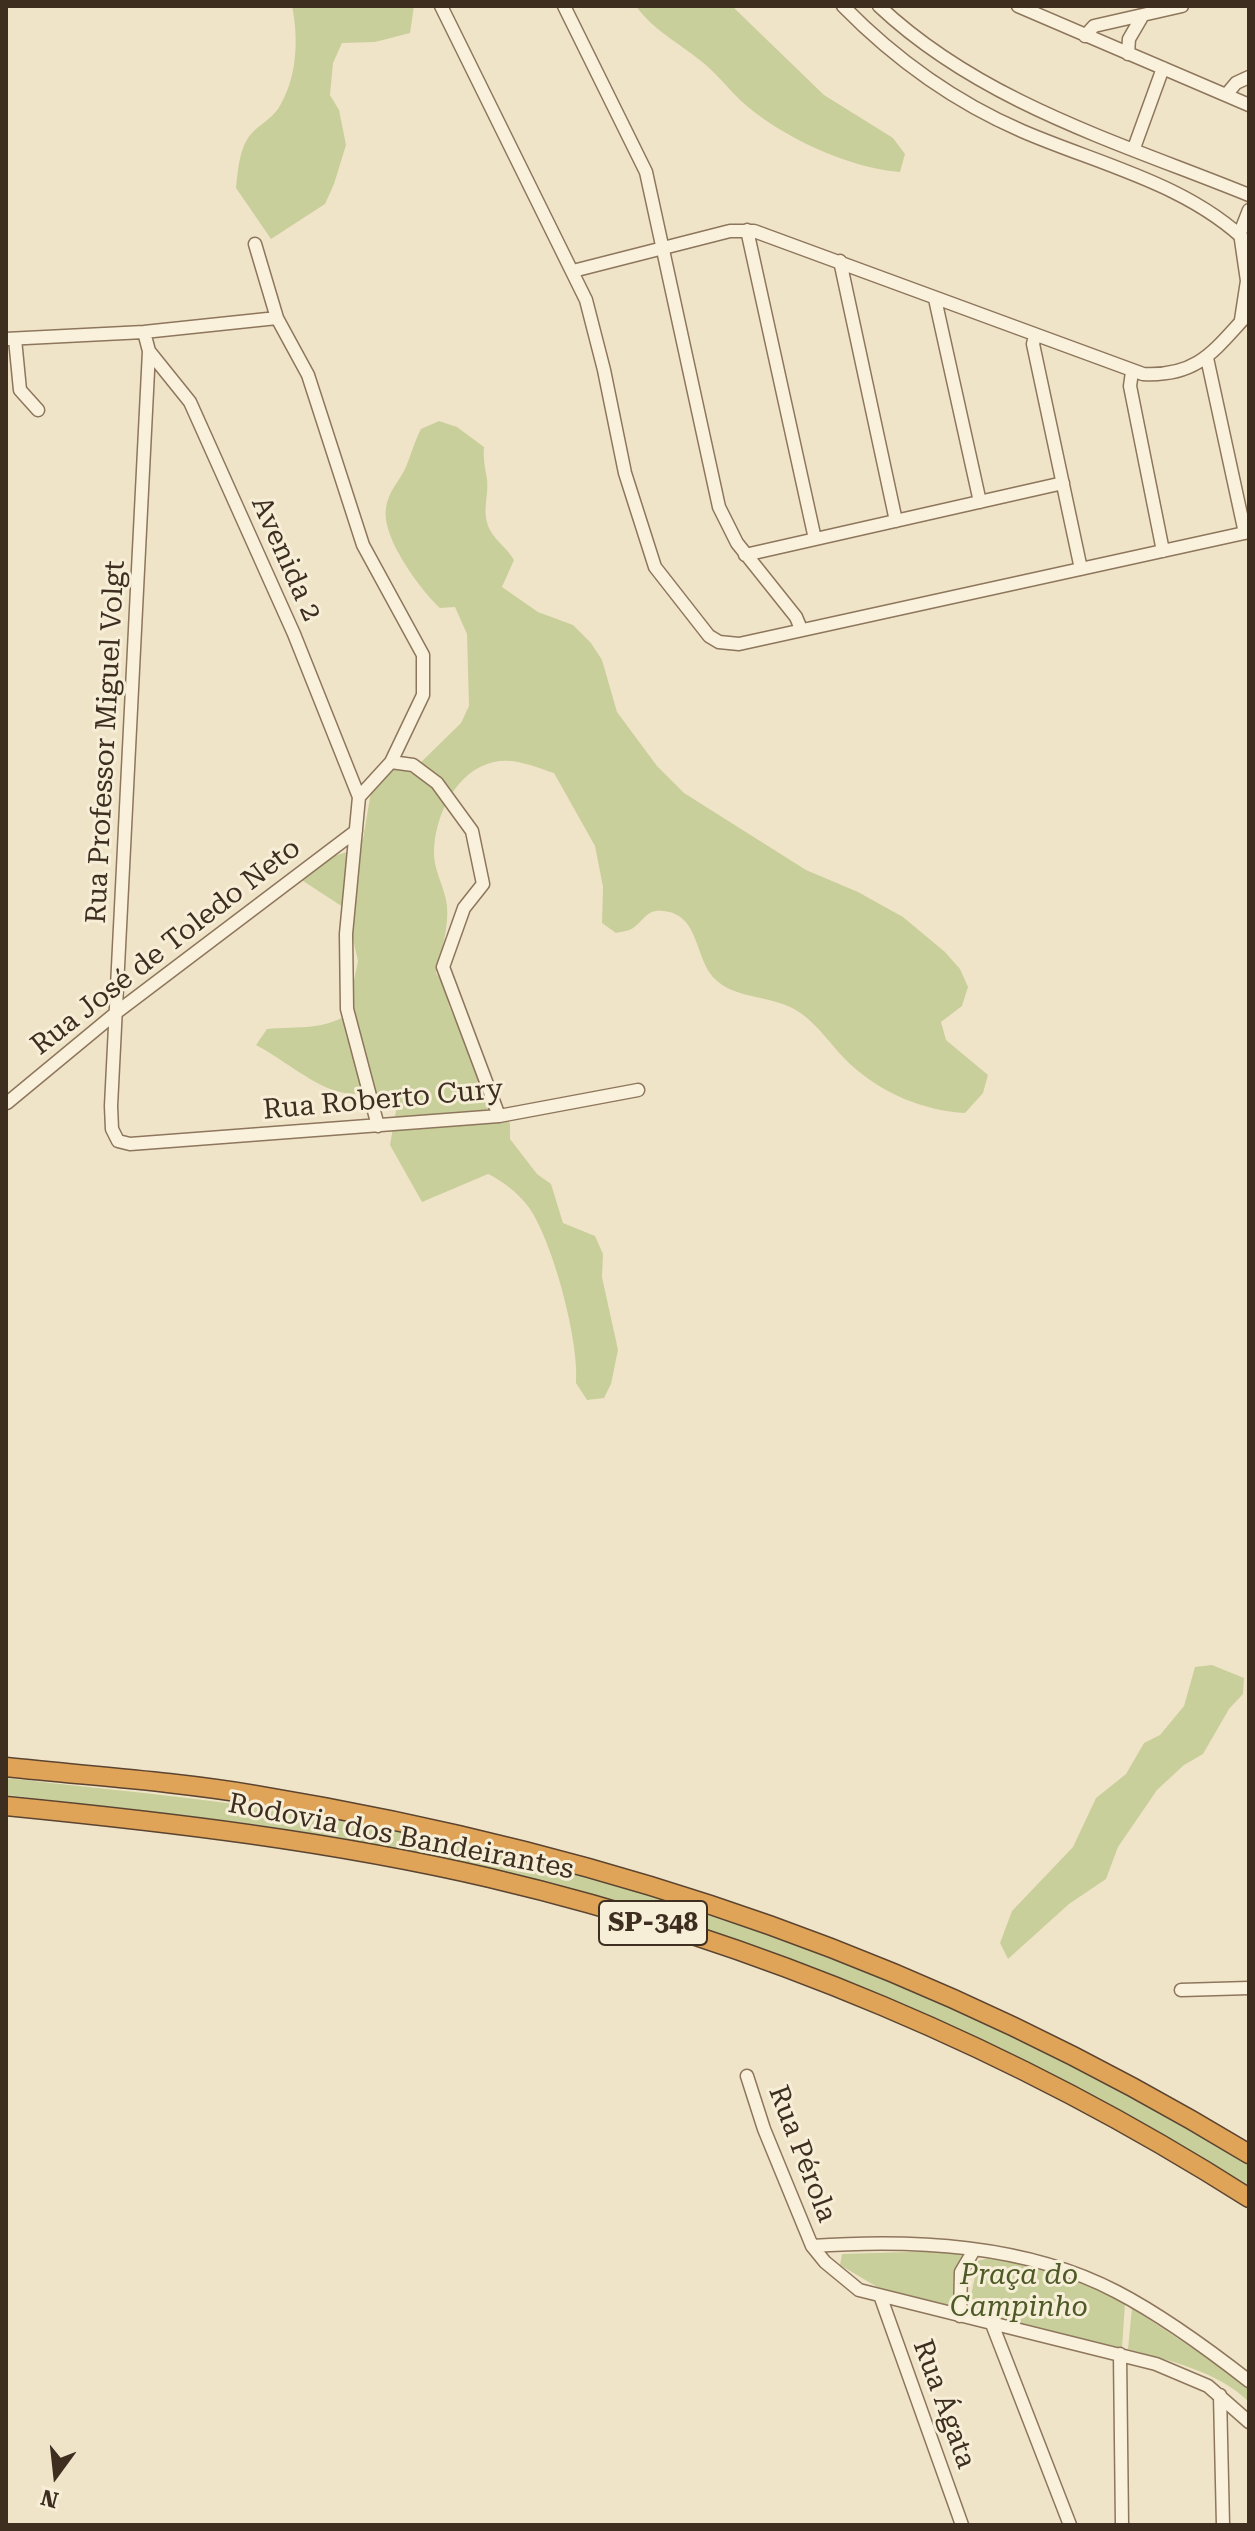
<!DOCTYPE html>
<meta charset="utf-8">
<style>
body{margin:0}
#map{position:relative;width:1255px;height:2531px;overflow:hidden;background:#f0e4c8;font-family:"Roboto Serif",serif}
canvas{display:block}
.frame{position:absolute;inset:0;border:8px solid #3d2e20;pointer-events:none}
.north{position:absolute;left:16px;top:2435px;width:80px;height:80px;-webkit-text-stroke:6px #f7eed8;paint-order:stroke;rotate:195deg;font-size:22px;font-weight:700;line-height:32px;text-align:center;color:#3d2e20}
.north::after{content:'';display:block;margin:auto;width:28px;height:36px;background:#3d2e20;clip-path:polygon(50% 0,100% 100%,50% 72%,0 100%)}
</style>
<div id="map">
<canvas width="1255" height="2531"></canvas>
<div class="frame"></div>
<div class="north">N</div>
</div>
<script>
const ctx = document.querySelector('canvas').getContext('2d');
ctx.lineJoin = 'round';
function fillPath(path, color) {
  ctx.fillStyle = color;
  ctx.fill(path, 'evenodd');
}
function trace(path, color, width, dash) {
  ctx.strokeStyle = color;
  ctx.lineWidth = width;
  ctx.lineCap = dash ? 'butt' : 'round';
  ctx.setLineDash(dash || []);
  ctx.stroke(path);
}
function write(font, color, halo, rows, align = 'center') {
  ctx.font = font + ' "Roboto Serif",serif';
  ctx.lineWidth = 6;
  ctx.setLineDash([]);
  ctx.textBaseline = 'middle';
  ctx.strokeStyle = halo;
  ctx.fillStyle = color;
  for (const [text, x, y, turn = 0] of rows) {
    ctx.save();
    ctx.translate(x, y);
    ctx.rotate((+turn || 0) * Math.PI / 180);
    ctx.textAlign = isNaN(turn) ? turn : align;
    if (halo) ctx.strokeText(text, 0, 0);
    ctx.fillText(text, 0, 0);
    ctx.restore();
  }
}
const green = new Path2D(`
 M 292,6 L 414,6 L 410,33 L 375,42 L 342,43 L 333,63 L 330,95 L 339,110 L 346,145 L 334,184 L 325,204 L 271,239 L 236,188 C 238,171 239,148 251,134 C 259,125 270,120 278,109 C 297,79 299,40 292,6 Z
 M 636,6 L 732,6 L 824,95 L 893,138 L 905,154 L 900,172 C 848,168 779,136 740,100 C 727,87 715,72 701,61 C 679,43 653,30 636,6 Z
 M 439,421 L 457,427 L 484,447 C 483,459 485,467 487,479 C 489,497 481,512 490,530 C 496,541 507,548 514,560 L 502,587 L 538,612 L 573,625 L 591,643 L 602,660 L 617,712 L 657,766 L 684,793 L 806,870 L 858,892 L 903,917 L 945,952 L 960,969 L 968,987 L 962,1006 L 941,1022 L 946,1040 L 988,1075 L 983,1093 L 965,1113 C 924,1111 881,1093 850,1064 C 832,1047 816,1021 794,1009 C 771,996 733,998 715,979 C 694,958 700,914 663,911 C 646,909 644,921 633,928 C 629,931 620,932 616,933 L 602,923 L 603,887 L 595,846 L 554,773 C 535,767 514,757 494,762 C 456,770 434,817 434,853 C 434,872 445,887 447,906 C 449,928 441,952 436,973 L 447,989 L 449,1006 L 473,1058 L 510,1124 L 510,1139 L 537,1174 L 551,1184 L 563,1223 L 595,1236 L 603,1254 L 602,1277 L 618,1350 L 611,1384 L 604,1398 L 587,1400 L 576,1383 C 580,1343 552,1237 527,1205 C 518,1193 501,1180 488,1174 L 422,1202 L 390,1145 L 396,1111 C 373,1087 360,1099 333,1090 C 311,1083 279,1057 256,1045 L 267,1029 C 298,1026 326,1031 353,1011 L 351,995 L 358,961 L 346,909 L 300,879 L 328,858 L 350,851 L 363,839 L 373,780 L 384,763 L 400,765 L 411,772 L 461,723 L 469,706 L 467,634 L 455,607 L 440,608 C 420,589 381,537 386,508 C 388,492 398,483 405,469 C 411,456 414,442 421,429 Z
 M 1212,1665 L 1244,1678 L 1243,1694 L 1229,1709 L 1203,1754 L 1184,1765 L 1157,1790 L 1118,1847 L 1106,1879 L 1069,1904 L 1008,1959 L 1000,1943 L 1012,1911 L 1073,1847 L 1096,1798 L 1126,1774 L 1144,1743 L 1160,1735 L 1184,1706 L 1195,1667 Z
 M 6,1778 C 131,1792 256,1803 379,1827 C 686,1885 984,1999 1249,2165 L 1249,2187 C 973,2014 667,1896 347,1839 C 234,1819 120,1808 6,1795 Z
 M 974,2250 L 961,2272 L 960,2316 L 884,2291 L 840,2265 L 842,2254 Z
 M 993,2257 L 1078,2280 L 1125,2304 L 1122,2348 L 980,2314 L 971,2296 L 978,2261 Z
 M 1132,2308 L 1249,2386 L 1249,2402 C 1218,2371 1169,2361 1128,2349 Z`);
const minor = new Path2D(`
 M 441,6 L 586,300 L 604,370 L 625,473 L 655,567 L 709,636 L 719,642 L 739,644 L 1249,532
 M 564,6 L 646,172 L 719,507 L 737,543 L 796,617 L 801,629
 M 843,6 C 894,58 955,102 1022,131 C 1098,164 1189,184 1249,244
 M 879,6 C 982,103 1121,143 1249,195
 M 1018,6 L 1249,105
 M 1085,36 L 1094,26 L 1182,6
 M 1128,54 L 1129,39 L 1143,15
 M 1226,95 L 1236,83 L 1249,77
 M 1134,148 L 1163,68
 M 747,230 L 815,539
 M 255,244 L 277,318 L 308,375 L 363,545 L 423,655 L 423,695 L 391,762
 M 840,261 L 896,521
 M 573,271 L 730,231 L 754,231 L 1143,374 C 1199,377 1215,349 1249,313
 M 935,299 L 980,502
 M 1241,320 L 1247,281 L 1240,233 L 1249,210
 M 144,332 L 149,351 L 111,1106 L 112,1129 L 118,1141 L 130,1144 L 499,1116 L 638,1090
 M 1035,336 L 1033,344 L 1081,569
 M 6,339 L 144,332 L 277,318
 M 15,339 L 20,390 L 38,410
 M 149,351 L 190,402 L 294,634 L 359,797 L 346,934 L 347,1009 L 378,1126
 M 1207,358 L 1245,533
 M 1132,372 L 1130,386 L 1163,551
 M 745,555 L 1063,483
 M 359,797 L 391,762 L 413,765 L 437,783 L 472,831 L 483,884 L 464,908 L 443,967 L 499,1116
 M 7,1103 L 117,1012 L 356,831
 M 1181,1990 L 1249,1988
 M 747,2076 L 764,2129 L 812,2246 L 825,2262 L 859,2290 L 1156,2364 L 1208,2386 L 1249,2422
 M 812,2246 C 913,2239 1026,2244 1117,2292 C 1163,2316 1208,2349 1249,2381
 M 881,2298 L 962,2525
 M 960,2316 L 961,2272 L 974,2250
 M 992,2324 L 1070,2525
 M 1120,2354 L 1122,2525
 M 1220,2395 L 1223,2525`);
const highway = new Path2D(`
 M 6,1767 C 89,1776 173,1781 256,1795 C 618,1855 934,1963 1249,2154
 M 6,1806 C 168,1822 331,1841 490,1878 C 758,1941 1017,2050 1249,2198`);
const shields = [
 [653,1923,108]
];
const shieldNames = [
 ["SP-348",653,1923]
];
const streetNames = [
 ["Avenida 2",286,559,66],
 ["Rua Professor Miguel Volgt",106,742,-87],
 ["Rua José de Toledo Neto",166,947,-38],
 ["Rua Roberto Cury",383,1100,-5],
 ["Rodovia dos Bandeirantes",401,1837,11],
 ["Rua Pérola",802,2154,69],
 ["Rua Ágata",944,2404,70]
];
const parkNames = [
 ["Praça do",1019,2276],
 ["Campinho",1019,2308]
];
fillPath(green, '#c9cf9b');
trace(minor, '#8d765c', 15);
trace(highway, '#5b4430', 21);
trace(minor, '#faf1dc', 12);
trace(highway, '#e0a458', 18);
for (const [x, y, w] of shields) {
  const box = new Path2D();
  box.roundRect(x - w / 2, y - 22, w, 44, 6);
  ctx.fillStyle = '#f7eed8';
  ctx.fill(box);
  trace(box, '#3d2e20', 2);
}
write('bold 26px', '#3d2e20', null, shieldNames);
write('28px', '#3d2e20', '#f7eed8', streetNames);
write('italic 28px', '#4d5a26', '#f7eed8', parkNames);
</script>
